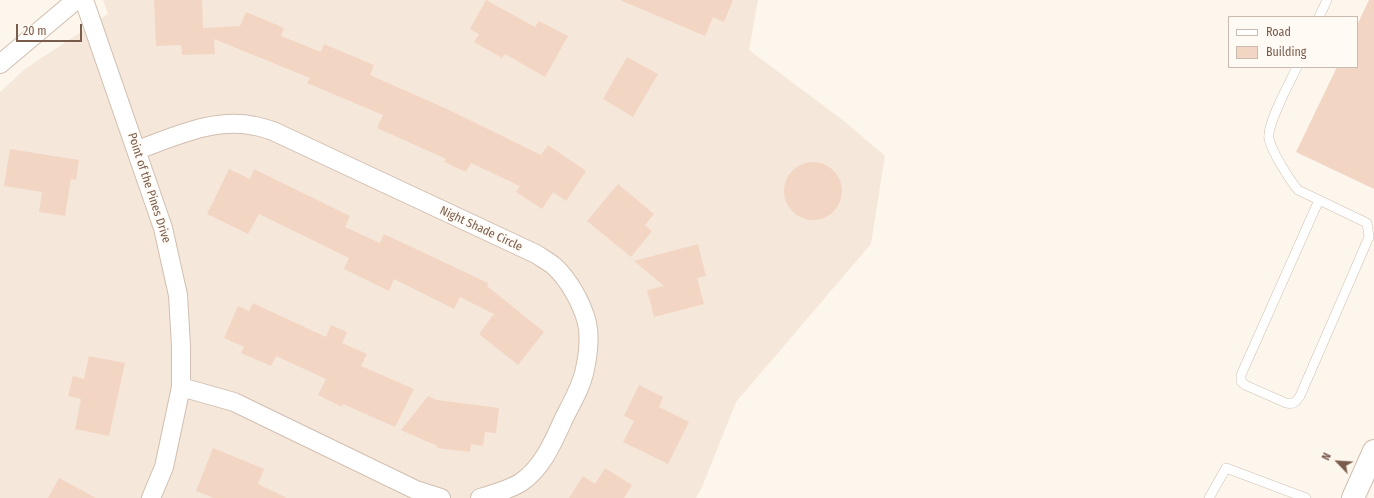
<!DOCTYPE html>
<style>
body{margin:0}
#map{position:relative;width:1374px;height:498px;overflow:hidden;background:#fdf6ec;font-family:"Fira Sans Condensed",sans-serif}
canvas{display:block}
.legend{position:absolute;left:1228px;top:16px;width:130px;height:52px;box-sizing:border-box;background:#fffaf3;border:1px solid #cabbb1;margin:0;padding:5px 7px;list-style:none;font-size:12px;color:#7a5c4d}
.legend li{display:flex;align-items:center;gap:8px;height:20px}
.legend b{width:20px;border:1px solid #cabbb1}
.north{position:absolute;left:1318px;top:442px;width:40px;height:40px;-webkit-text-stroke:3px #fffaf3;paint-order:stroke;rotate:295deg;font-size:11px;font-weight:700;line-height:16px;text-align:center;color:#7a5c4d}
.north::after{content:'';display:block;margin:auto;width:14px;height:18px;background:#7a5c4d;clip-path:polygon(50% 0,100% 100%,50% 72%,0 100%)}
.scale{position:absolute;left:16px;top:24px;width:66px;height:18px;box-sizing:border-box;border:2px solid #7a5c4d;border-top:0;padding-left:5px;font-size:12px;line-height:14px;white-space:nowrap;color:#7a5c4d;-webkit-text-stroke:3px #fffaf3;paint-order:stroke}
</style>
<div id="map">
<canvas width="1374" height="498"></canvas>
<ul class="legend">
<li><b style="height:5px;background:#fff"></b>Road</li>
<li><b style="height:11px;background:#f3d5c3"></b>Building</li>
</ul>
<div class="north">N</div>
<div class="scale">20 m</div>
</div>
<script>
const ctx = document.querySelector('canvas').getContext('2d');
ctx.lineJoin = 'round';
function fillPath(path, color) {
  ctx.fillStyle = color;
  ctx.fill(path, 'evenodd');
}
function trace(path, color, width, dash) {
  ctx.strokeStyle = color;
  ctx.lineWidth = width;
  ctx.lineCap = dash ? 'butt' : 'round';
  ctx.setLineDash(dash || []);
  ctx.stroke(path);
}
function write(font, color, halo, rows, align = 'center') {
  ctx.font = font + ' "Fira Sans Condensed",sans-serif';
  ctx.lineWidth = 3;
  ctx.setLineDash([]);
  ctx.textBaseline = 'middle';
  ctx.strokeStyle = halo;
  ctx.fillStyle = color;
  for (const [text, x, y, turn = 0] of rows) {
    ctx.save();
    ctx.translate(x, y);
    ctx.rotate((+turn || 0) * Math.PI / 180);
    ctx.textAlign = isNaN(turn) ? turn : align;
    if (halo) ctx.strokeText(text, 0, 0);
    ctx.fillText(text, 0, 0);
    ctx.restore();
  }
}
const residential = new Path2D(`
 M 103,0 L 758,0 L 749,50 L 844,121 L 885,156 L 871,244 L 736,402 L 702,487 L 696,498 L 0,498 L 0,92 L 25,69 L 108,14 Z`);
const building = new Path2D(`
 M 154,0 L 202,0 L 203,28 L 240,26 L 246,12 L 284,28 L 281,36 L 321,52 L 324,44 L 374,65 L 370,75 L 447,109 L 541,155 L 548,145 L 586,171 L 566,201 L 553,192 L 542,209 L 516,192 L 520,186 L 471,163 L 466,172 L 444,162 L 446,159 L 377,128 L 383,115 L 307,83 L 310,78 L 214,39 L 215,54 L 182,55 L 181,45 L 156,46 Z
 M 486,0 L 535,27 L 539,21 L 568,36 L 545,77 L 505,54 L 502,58 L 474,42 L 479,34 L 470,29 Z
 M 620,0 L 733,0 L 724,22 L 713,17 L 705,36 Z
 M 1369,0 L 1374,0 L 1374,189 L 1296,152 L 1337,67 L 1357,67 L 1357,25 Z
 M 627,57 L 658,74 L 633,117 L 603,99 Z
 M 10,149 L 79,160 L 76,180 L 71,179 L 65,216 L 39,212 L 42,192 L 4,186 Z
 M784 191a29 29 0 1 1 58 0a29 29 0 1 1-58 0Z
 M 229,169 L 250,179 L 254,169 L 350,216 L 345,227 L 380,243 L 384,234 L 488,283 L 487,286 L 544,332 L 518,365 L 479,334 L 494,314 L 460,297 L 454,309 L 394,279 L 389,291 L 344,269 L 349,258 L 259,214 L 248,234 L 207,214 Z
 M 618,184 L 654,214 L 645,225 L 652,231 L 631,257 L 587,221 Z
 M 698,244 L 706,276 L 697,278 L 704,304 L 654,317 L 647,290 L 664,286 L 634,261 Z
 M 253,303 L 326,337 L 331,325 L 347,332 L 342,343 L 367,354 L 361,366 L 414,389 L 395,427 L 343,404 L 342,407 L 318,395 L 326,379 L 276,356 L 271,366 L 241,353 L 244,347 L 224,338 L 238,306 L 249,311 Z
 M 89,356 L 125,363 L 109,436 L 75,429 L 81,399 L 68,396 L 73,376 L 84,379 Z
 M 639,385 L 663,397 L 659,407 L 689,422 L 668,464 L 623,442 L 634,421 L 624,416 Z
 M 428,396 L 437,400 L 499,408 L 496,433 L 485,432 L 483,446 L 471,444 L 470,452 L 437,448 L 437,446 L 401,430 Z
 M 213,448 L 264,469 L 258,484 L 287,498 L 214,498 L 196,491 Z
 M 605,468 L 632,485 L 624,498 L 569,498 L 583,476 L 595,484 Z
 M 59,478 L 96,498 L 48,498 Z`);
const service = new Path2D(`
 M 1319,17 L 1327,0
 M 1297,67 C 1290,82 1266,125 1269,139 C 1272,152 1289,179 1298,190 L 1367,223 L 1369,237 L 1300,396 C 1296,402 1293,405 1286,403 L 1245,385 L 1241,381 L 1241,375 L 1319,200
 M 1209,498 L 1226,468 L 1306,498`);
const minor = new Path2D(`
 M 84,0 L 163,228 L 178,295 L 181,346 L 181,387 L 164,467 L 151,498
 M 0,64 L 76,0
 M 137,150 C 174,137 215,117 255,126 C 261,127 267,129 273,131 L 536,254 C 542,258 549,262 554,266 C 569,280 582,303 587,323 C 590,337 588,355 585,369 C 582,385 573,401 565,416 C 554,440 543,468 520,483 C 508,490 494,494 480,498
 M 181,387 L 234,402 L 416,490 L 441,498`);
const tertiary = new Path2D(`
 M 1353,498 L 1374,451`);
const streetNames = [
 ["Point of the Pines Drive",149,188,72],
 ["Night Shade Circle",481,229,25]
];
fillPath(residential, '#f5e8da');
fillPath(building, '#f3d5c3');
trace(service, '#d1beb0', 10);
trace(minor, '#d1beb0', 20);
trace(tertiary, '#d1beb0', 24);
trace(service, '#fff', 9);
trace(minor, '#fff', 18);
trace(tertiary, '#fff', 22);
write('12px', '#7a5c4d', '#fffaf3', streetNames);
</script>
